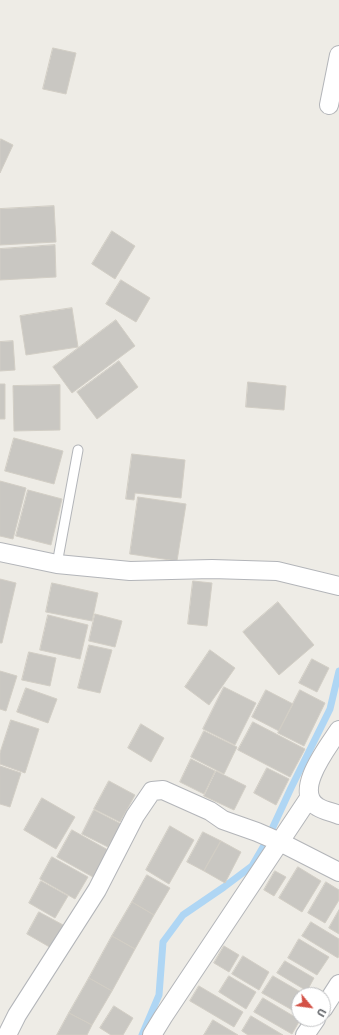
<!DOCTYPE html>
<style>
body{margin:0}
#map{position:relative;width:339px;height:1035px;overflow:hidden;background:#eeece6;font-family:Roboto,sans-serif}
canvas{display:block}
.north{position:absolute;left:291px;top:987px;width:40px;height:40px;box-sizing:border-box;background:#fff;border:1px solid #bebfc1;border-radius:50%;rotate:119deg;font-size:11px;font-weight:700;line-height:16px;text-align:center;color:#5d6064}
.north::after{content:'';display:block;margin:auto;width:14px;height:18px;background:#d35146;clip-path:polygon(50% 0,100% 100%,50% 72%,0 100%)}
</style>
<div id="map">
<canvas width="339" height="1035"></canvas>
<div class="north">U</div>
</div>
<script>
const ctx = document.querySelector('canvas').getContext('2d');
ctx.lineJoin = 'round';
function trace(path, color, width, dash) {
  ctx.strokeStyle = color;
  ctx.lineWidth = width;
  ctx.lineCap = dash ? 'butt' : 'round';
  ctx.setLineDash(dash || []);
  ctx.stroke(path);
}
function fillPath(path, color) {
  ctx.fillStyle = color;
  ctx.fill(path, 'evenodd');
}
const stream = new Path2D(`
 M 142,1035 L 159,995 L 163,942 L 183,915 L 224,887 L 252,866 L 266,842 L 291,788 L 330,709 L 339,671`);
const building = new Path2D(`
 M 53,48 L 76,53 L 66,94 L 43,89 Z
 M 1,139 L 13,145 L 0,173 L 0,141 Z
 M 54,206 L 56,242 L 0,245 L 0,209 Z
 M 112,231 L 135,246 L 115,279 L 92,264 Z
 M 55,245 L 56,277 L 0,280 L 0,249 Z
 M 121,280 L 150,298 L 136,322 L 106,304 Z
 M 72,308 L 78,347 L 26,355 L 20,316 Z
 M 116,320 L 135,346 L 72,393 L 53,367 Z
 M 13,341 L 15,370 L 0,371 L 0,342 Z
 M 119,361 L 138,387 L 97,419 L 77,392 Z
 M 248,382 L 286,386 L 284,410 L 246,407 Z
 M 0,384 L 5,384 L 5,419 L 0,419 Z
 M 60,385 L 60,430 L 14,431 L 13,386 Z
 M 14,438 L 63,451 L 54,484 L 5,471 Z
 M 132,454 L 185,460 L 181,498 L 135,493 L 134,500 L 126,499 Z
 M 0,481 L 26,488 L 13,539 L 0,536 Z
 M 28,490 L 62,499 L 51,545 L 16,536 Z
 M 138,497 L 186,504 L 177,561 L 130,554 Z
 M 0,579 L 16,583 L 2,643 L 0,643 Z
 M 193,581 L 212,583 L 207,626 L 188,624 Z
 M 52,583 L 98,593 L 92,621 L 46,612 Z
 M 278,602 L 314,645 L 279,675 L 243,632 Z
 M 95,614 L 122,621 L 115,647 L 89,641 Z
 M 48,615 L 88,625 L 80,659 L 40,650 Z
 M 89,645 L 112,650 L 100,693 L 78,688 Z
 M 210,650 L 235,668 L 209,705 L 185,687 Z
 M 29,652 L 56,658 L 50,686 L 22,680 Z
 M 312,659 L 329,668 L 317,692 L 299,683 Z
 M 0,671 L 17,676 L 6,711 L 0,709 Z
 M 224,687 L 256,703 L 235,745 L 203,729 Z
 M 26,688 L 57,699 L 48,723 L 17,712 Z
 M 266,690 L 293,704 L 279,731 L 252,717 Z
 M 300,690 L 325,703 L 304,746 L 278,733 Z
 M 11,720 L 39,729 L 25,773 L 0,764 L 0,753 Z
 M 253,722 L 305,749 L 290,777 L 238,750 Z
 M 141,724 L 164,738 L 151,762 L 128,748 Z
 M 204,731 L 237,747 L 224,774 L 191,757 Z
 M 191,759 L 215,771 L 204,794 L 180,782 Z
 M 0,766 L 21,773 L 10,807 L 0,804 Z
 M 267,768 L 289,779 L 276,805 L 254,793 Z
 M 216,771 L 246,786 L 234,810 L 204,796 Z
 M 109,781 L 135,795 L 120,822 L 94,809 Z
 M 42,798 L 75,817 L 56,849 L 24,830 Z
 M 94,810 L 121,824 L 108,847 L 82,834 Z
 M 170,826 L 194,840 L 169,884 L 146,870 Z
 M 72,830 L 108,850 L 93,877 L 57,857 Z
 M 203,832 L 221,841 L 204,871 L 187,862 Z
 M 221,841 L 241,852 L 225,883 L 204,871 Z
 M 52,857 L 88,877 L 75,899 L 40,879 Z
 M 298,867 L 321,881 L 302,912 L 279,898 Z
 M 275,871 L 286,877 L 274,896 L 264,890 Z
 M 147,875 L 170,888 L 154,915 L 132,902 Z
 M 41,881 L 68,896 L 55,918 L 29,903 Z
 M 326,882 L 339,890 L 339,900 L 325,923 L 308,913 Z
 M 132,902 L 154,915 L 135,949 L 112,936 Z
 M 339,910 L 339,934 L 329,928 Z
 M 39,912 L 65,926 L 53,949 L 27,934 Z
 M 311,922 L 339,939 L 339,955 L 338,958 L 302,936 Z
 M 112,936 L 135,949 L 112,991 L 89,978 Z
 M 299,939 L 329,957 L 317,975 L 288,958 Z
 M 224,946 L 239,955 L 229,972 L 214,963 Z
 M 243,956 L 269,972 L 259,990 L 232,974 Z
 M 285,961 L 314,978 L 307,991 L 277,973 Z
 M 229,976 L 256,992 L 246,1009 L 219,992 Z
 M 273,976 L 304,994 L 299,995 L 299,1002 L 294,1011 L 262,993 Z
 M 89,978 L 112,991 L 92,1025 L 69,1013 Z
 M 199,986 L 243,1012 L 234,1027 L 190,1001 Z
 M 263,998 L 300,1020 L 292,1034 L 254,1012 Z
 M 114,1006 L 133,1018 L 123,1035 L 111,1035 L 100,1028 Z
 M 69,1013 L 92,1025 L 87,1035 L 57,1035 Z
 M 251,1016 L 283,1035 L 248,1035 L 242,1031 Z
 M 213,1020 L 238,1035 L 204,1035 Z`);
const lane = new Path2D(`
 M 57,564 L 78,450`);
const street = new Path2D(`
 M 329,105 L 339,55
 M 0,552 L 57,564 L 130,571 L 212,569 L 277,571 L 339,586
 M 339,730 C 328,747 292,792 318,807 C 324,811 333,812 339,815
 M 323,1009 L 339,984
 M 7,1035 L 17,1015 L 97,890 L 135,816 L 152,791 L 163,790 L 210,811 L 223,820 L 257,832 L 280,842 L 339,872
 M 152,1035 L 163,1017 L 309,798
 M 305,1035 L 316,1019`);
trace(stream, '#afd6f4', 7);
fillPath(building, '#c9c7c2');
trace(building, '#d2cec5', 1);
trace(lane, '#b3b5b9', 11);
trace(street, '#b3b5b9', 20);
trace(lane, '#fff', 9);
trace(street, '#fff', 18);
</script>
